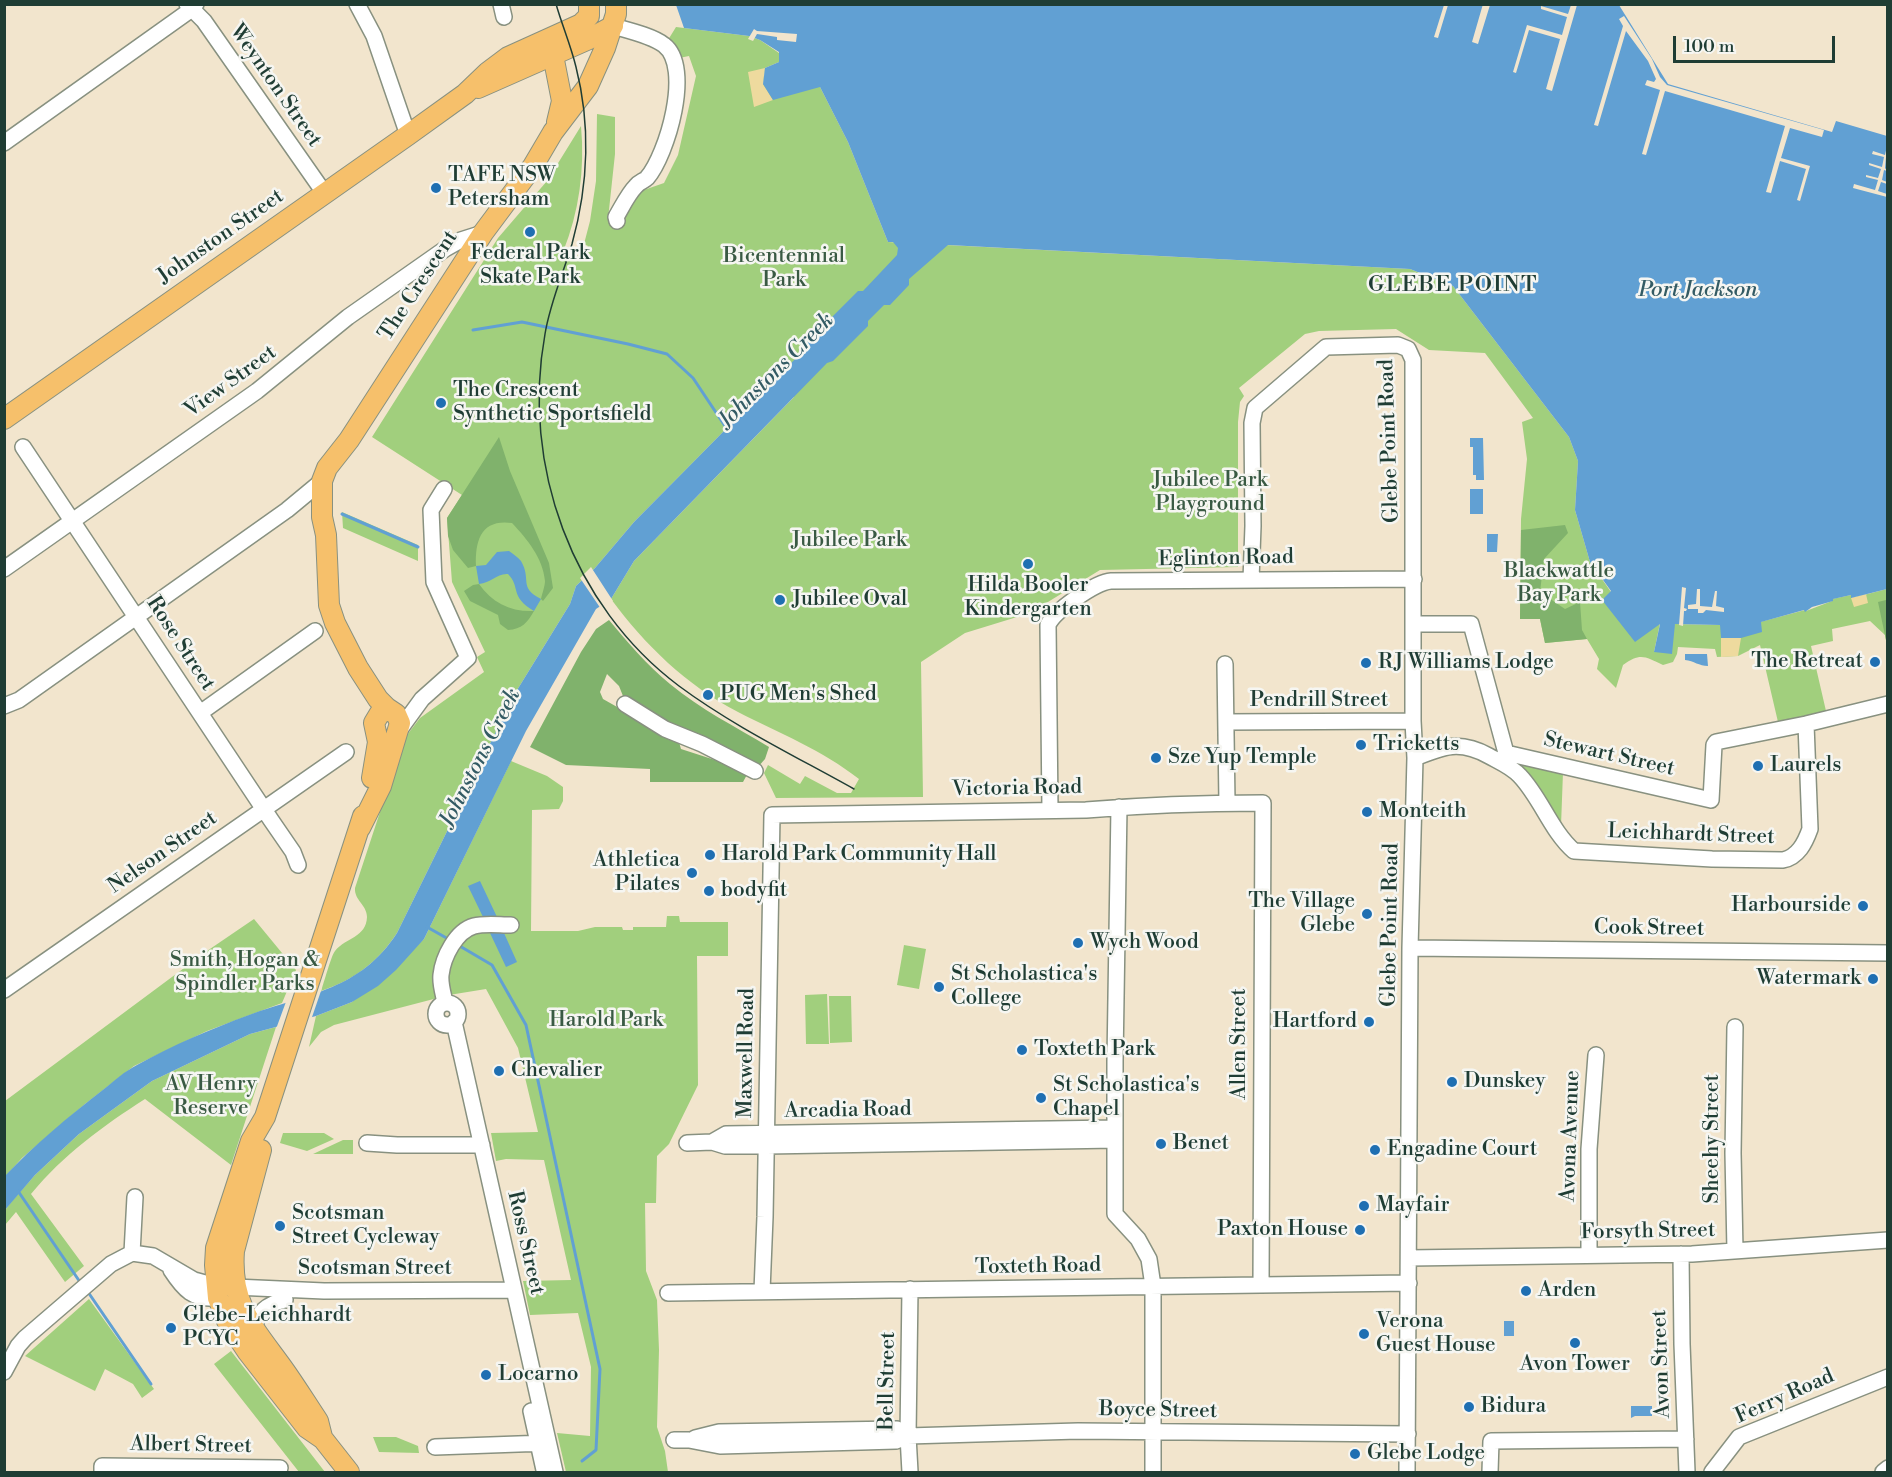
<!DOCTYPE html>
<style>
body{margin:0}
#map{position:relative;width:1892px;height:1477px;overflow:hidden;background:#f2e5cd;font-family:"Libre Bodoni",serif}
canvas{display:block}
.frame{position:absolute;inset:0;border:6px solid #1f3d34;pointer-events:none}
.scale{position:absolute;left:1673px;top:36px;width:162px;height:27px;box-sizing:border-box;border:3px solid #1f3d34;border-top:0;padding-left:8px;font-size:18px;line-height:21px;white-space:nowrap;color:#1f3d34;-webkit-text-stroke:4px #f6f6f2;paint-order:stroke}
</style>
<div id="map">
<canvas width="1892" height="1477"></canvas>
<div class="frame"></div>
<div class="scale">100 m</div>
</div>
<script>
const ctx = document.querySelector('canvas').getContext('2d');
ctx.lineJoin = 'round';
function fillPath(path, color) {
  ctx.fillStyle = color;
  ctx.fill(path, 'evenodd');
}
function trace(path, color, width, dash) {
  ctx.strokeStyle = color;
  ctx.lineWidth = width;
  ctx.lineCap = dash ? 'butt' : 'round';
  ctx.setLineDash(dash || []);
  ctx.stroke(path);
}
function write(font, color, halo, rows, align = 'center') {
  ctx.font = font + ' "Libre Bodoni",serif';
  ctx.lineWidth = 5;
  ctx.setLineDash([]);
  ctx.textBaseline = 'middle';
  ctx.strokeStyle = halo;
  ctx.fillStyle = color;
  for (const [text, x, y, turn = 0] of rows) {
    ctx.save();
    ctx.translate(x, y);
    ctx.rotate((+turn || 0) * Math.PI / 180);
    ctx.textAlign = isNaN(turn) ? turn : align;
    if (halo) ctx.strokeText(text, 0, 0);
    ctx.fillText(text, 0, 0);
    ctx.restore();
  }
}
const green = new Path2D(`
 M 676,27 L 749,36 L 760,40 L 779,53 L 779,62 L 765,68 L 763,84 L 820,87 L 848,142 L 888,242 L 1410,269 L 1453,286 L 1569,437 L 1578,461 L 1575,510 L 1590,562 L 1611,592 L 1660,623 L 1654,652 L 1675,624 L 1720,625 L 1761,632 L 1760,622 L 1805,610 L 1806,611 L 1832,601 L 1832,599 L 1851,595 L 1852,598 L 1887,589 L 1887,645 L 1885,635 L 1870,621 L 1832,629 L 1833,641 L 1811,646 L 1826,711 L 1778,722 L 1760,645 L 1738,656 L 1717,657 L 1715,649 L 1678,647 L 1677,654 L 1673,662 L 1663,665 C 1645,657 1641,652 1623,665 L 1616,688 L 1597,669 L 1599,659 L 1587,639 L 1545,643 L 1540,619 L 1520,619 L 1521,519 L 1527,459 L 1522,422 L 1533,418 L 1485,353 L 1429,350 L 1396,329 L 1319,331 L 1305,334 L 1239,388 L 1244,396 L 1240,402 L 1238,422 L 1238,567 L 1100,570 L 1030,613 L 965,633 L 921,662 L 923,797 L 776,798 L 764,773 L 768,765 L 800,784 L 805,776 L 837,793 L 851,793 L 859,779 C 822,750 779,733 738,712 C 686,685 645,645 611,599 L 634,561 L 794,397 L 726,429 L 634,522 L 595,568 L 576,586 L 570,604 L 514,695 L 397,933 C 378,962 354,980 321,991 C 324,983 331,956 335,951 C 346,937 366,938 367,917 C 367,905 354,900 355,888 L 404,739 L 420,718 L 484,672 L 477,657 L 485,652 L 452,582 L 447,518 L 462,495 L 372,437 L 498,238 L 547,181 L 581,126 C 585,169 579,212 563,252 L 579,256 L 588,246 L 584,244 L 590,221 L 596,181 L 597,114 L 615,117 L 615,154 L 608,219 L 613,223 L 624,215 L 641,191 L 664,183 L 678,155 L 696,76 L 689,56 L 679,58 L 668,40 Z
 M 342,512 L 418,545 L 418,561 L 343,528 Z
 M 1513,759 L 1563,772 L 1561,826 L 1512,762 Z
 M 511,761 L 547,776 L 563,787 L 563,801 L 559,809 L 532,810 L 531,931 L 578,931 L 595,927 L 622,927 L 623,930 L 633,930 L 633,927 L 666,927 L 667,916 L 679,916 L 680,922 L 728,922 L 728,956 L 697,956 L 698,1085 L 669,1144 L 657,1156 L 656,1203 L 645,1203 L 646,1271 L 657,1300 L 659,1350 L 657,1427 L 665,1451 L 668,1472 L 566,1472 L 557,1433 L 590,1436 L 591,1367 L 578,1313 L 530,1315 L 523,1281 L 571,1280 L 544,1160 L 506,1159 L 496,1161 L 491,1133 L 538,1132 L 518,1048 L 486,989 L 449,995 L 334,1025 L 321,1032 L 309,1047 L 316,1016 L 352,1002 L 424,939 Z
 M 254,919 L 296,970 L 282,1003 L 207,1031 L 134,1066 L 85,1104 L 22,1158 L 5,1177 L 5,1101 L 207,951 Z
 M 904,945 L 926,949 L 919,989 L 897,985 Z
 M 827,994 L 829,1044 L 806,1044 L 805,995 Z
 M 829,996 L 851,996 L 852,1042 L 830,1043 Z
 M 276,1027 L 231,1165 L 145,1099 C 103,1126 64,1154 31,1194 L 84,1266 L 65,1282 L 16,1212 L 5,1225 L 5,1210 L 13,1200 L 35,1175 L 79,1134 L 152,1081 L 250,1034 Z
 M 283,1133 L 324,1133 L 334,1139 L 307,1151 L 280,1143 Z
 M 343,1140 L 353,1140 L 353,1154 L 313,1154 Z
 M 89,1299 L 154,1389 L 142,1398 L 133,1384 L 105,1369 L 95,1391 L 25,1356 Z
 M 231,1351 L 325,1472 L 299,1472 L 214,1364 Z
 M 373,1437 L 396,1437 L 418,1446 L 419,1453 L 379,1452 Z`);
const forest = new Path2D(`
 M 499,437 L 510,471 L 549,563 L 553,588 L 543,601 L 541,599 C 542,594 545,586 545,581 C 543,558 527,539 512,523 C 482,519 475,539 476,566 L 468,568 L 453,550 L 448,536 L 447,518 Z
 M 1565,525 L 1568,533 L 1544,559 L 1540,592 L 1565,609 L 1580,602 L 1582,630 L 1587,639 L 1545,643 L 1540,619 L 1520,619 L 1521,530 Z
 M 479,584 C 492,603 511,612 534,611 C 527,623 522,629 508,630 L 500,624 L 498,615 L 470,601 L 464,591 L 473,585 Z
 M 1886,600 L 1888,601 L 1887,645 L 1878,602 Z
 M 609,620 C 628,643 647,665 670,684 C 700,709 736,727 769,747 L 765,759 L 757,768 L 640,709 L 623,696 L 619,686 L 607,674 L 600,692 L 603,699 L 679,742 L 681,749 L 749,771 L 743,782 L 650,782 L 650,769 L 566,765 L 530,747 L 581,652 L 596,629 Z`);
const sand = new Path2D(`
 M 765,68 L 763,84 L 773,100 L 754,107 L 748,72 Z
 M 1866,594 L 1868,603 L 1854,607 L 1851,598 Z
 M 1721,638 L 1741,638 L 1738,656 L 1721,657 Z`);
const water = new Path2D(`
 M 676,5 L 1619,5 L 1668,84 L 1832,132 L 1836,121 L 1887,136 L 1887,589 L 1851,598 L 1851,595 L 1833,599 L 1833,601 L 1812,607 L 1805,612 L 1804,610 L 1761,622 L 1762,632 L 1741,638 L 1721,638 L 1720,625 L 1675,624 L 1672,654 L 1654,652 L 1660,624 L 1635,642 L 1602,600 L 1611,591 L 1590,562 L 1575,510 L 1578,461 L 1569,437 L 1453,286 L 1410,269 L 948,245 L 909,279 L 909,285 L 890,305 L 884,305 L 868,321 L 868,326 L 833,361 L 827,363 L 634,561 L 611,599 L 596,609 L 526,731 L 424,939 L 396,970 L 378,986 L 352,1002 L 316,1016 L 250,1034 L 152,1081 L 79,1134 L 35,1175 L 5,1210 L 4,1177 C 34,1145 69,1116 104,1089 C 114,1081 125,1071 137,1065 C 173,1045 211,1029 249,1015 C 309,993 360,990 397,933 L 514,695 L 570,604 L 576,586 L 595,568 L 634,522 L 807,347 L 806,343 L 858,291 L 863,291 L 897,255 L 898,248 L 893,242 L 888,242 L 848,142 L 820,87 L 773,100 L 763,84 L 765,68 L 779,62 L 779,52 L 760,40 L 749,36 L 684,28 Z
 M 1470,438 L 1483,438 L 1484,480 L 1476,480 L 1476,475 L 1473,475 L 1473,447 L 1470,447 Z
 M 1470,489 L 1483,489 L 1483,514 L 1470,514 Z
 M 1487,534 L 1498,534 L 1497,552 L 1487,552 Z
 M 509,551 C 513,554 518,557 521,561 C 532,580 518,587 541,599 L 534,611 C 509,596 521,587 508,574 C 497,573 491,583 479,584 L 476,566 L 486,565 L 497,552 Z
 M 1685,654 L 1707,654 L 1708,666 C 1699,666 1694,661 1685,660 Z
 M 480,881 L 497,917 L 483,917 L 468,886 Z
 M 490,933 L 504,933 L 517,962 L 506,967 Z
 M 1504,1321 L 1514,1321 L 1514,1336 L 1504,1336 Z
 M 1631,1406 L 1652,1406 L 1652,1416 L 1635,1416 L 1631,1418 Z`);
const pier = new Path2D(`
 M 1483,4 L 1490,5 L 1478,44 L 1472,42 Z
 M 1444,5 L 1448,5 L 1438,38 L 1434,37 Z
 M 1571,5 L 1577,5 L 1552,91 L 1546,89 L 1560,39 L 1529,30 L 1516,73 L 1513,72 L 1527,25 L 1562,35 L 1567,17 L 1541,9 L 1541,6 L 1568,14 Z
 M 1624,16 L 1652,59 L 1660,77 L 1667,85 L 1824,130 L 1822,137 L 1790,128 L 1781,158 L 1810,166 L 1800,201 L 1797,200 L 1806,169 L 1780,161 L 1771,193 L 1766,192 L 1785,126 L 1665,91 L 1646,155 L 1642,154 L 1660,90 L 1645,85 L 1647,80 L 1654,82 L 1656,79 L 1648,61 L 1626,31 L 1598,126 L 1594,125 L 1623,26 L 1619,19 Z
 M 754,29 L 757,31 L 797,34 L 796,42 L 777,40 L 777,37 L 757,34 L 753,41 L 748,39 Z
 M 1887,146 L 1885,168 L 1887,171 L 1884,170 L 1882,180 L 1887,182 L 1887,184 L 1881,182 L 1878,191 L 1887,194 L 1887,197 L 1853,188 L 1854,184 L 1875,190 L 1878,180 L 1866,177 L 1866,175 L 1878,178 L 1881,169 L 1869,165 L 1869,163 L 1882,167 L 1884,157 L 1872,154 L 1873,151 L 1885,155 Z
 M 591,567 L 613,601 L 601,609 L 580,578 Z
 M 1682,587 L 1686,588 L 1684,608 L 1687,609 L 1686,611 L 1684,611 L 1683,626 L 1679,625 Z
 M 1697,589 L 1700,589 L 1700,606 L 1712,607 L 1715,591 L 1717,591 L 1716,606 L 1724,608 L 1724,612 L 1706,610 L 1703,613 L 1698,613 L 1698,609 L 1688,609 L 1688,605 L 1696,604 Z
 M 322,988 L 311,1020 L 276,1029 L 287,999 Z`);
const stream = new Path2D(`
 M 473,330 L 522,322 L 628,344 L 667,354 L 693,378 L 729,432
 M 342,514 L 418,547
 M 427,927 L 450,940
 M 458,945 L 492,965 L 526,1025 L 600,1369 L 596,1450 L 582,1461
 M 18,1191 L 80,1282
 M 88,1292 L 151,1384`);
const minor = new Path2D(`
 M 187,4 L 204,21 L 325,194
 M 357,4 L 374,36 L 408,135
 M 501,4 L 504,17
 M 613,26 C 627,30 653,36 664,45 C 693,67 667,155 647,178 C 644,181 639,182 636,186 C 628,194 622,207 616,217 L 617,221
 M 4,143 L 192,9 L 196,4
 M 23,447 L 271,820 L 293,852 L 298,865
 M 4,569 L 257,391 L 348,317 L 445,249 L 461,240 L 483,233
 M 1251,580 L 1253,526 L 1252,423 L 1255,408 L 1326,347 L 1398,345 L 1408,349 L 1413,360 L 1413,721 L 1415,758 L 1410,948 L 1407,1472
 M 1413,624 L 1471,624 L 1506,753
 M 1225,664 L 1227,803
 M 625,704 L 665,729 L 702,744 L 755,771
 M 4,706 L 19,700 L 287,510 L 322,481
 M 200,713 L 315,631
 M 1226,722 L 1413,721
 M 398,732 L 422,699 L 468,658 L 434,582 L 431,510 L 444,489
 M 1506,753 L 1711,800 L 1714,745 L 1716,742 L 1806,724 L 1888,704
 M 1415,758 C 1444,746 1460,740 1489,756 C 1500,762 1512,767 1520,776 C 1541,798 1551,831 1574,851 L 1712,859 L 1783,860 C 1798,857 1805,843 1810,829 L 1806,724
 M 1119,807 L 1115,1061 L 1115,1214 L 1138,1239 L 1149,1259 L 1153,1286 L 1153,1472
 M 1050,810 L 1048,625 C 1054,611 1096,582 1111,581 L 1414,579
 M 1410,948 L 1888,953
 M 4,990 L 346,752
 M 445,1002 C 443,993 440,984 441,975 C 443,957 456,931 474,926 C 485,923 499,925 511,925
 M436 1014a11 11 0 1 1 22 0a11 11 0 1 1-22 0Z
 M 454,1022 L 555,1472
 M 1735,1027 L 1733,1153 L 1735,1251
 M 712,1142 L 726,1134 L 1115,1128
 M 367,1143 L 397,1145 L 482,1145
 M 687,1143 L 712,1142 L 725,1146 L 767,1146 L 1115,1140
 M 132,1253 L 135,1197
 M 1681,1254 L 1682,1344 L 1687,1472
 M 1589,1255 L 1589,1149 L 1596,1055
 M 1409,1258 L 1692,1254 L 1888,1240
 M 171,1270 C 184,1290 193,1300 218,1298
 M 235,1287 L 324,1291 L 514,1290
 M 762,1291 L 765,1217 L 772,815 L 1086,810 C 1145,805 1203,803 1263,803 L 1261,1285
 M 668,1293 L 1409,1283
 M 254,1330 C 257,1312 267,1304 285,1300
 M 4,1372 L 18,1346 L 25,1338 L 111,1264 L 132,1253 L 153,1256 L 194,1280 L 216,1286
 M 531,1411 L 544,1470
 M 695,1438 L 719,1432 L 897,1429 L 908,1436
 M 674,1440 L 689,1440 L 720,1446 L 896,1441 L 908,1436 L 1078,1431 L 1408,1434
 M 435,1447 L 546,1443
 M 102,1472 L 102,1466 L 280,1468
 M 910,1472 L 908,1436 L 910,1289
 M 1490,1472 L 1491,1441 L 1686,1439
 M 1712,1472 L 1739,1437 L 1888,1377
 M 1883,1472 L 1888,1468`);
const major = new Path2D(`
 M 554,42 L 553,55 L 562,101 L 557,122
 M 478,88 L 589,39 L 613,26
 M 4,419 L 408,135 L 465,94 L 488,72 L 508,57 L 581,24 L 589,16 L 589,4
 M 372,778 L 378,742 L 374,723 L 380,713 L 390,710
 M 360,828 L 381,786 L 400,723 L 396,714 L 387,708 L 378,699 L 358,668 L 335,623 L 329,605 L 326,535 L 322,517 L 322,481 L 327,468 L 349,440 L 483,233 L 533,166 L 553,132 L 588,86 L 605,48 L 616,14 L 616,4
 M 261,1150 L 234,1251 C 230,1304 253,1327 282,1367 C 295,1385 306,1403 318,1421 L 322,1437
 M 349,1472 L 323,1439 L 307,1428 L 247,1351 L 227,1321 L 218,1298 L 215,1265 L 216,1248 L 251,1141 L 265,1117 L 363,816`);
const tram = new Path2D(`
 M 556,4 C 562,25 571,46 576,67 C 591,126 588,186 572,244 C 563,274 550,303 545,334 C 521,465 572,606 679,686 C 733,726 795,756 854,789`);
const markers = [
 [436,188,6,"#1f6fb2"],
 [530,232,6,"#1f6fb2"],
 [441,403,6,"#1f6fb2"],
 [1028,564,6,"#1f6fb2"],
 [780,600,6,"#1f6fb2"],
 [1875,662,6,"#1f6fb2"],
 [1366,663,6,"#1f6fb2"],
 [708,695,6,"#1f6fb2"],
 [1361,745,6,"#1f6fb2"],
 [1156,758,6,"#1f6fb2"],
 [1758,766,6,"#1f6fb2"],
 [1367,812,6,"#1f6fb2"],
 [710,855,6,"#1f6fb2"],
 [692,873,6,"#1f6fb2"],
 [709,891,6,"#1f6fb2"],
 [1863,906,6,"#1f6fb2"],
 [1367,914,6,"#1f6fb2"],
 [1078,943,6,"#1f6fb2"],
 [1873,979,6,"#1f6fb2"],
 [939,987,6,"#1f6fb2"],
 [1369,1022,6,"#1f6fb2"],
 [1022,1050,6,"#1f6fb2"],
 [499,1071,6,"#1f6fb2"],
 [1452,1082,6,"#1f6fb2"],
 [1041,1098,6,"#1f6fb2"],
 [1161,1144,6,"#1f6fb2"],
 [1375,1150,6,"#1f6fb2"],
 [1364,1206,6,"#1f6fb2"],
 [280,1226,6,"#1f6fb2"],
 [1360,1230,6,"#1f6fb2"],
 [1526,1291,6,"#1f6fb2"],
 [171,1328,6,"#1f6fb2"],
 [1364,1334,6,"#1f6fb2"],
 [1575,1343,6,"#1f6fb2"],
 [486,1375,6,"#1f6fb2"],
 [1469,1407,6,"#1f6fb2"],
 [1355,1454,6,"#1f6fb2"]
];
const streetNames = [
 ["Weynton Street",275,86,55],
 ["Johnston Street",221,237,-35],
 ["The Crescent",419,286,-57],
 ["View Street",231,382,-36],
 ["Glebe Point Road",1390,441,-92],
 ["Eglinton Road",1226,559,-1],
 ["Rose Street",180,644,57],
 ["Pendrill Street",1319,701],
 ["Stewart Street",1609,755,13],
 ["Victoria Road",1017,789,-1],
 ["Leichhardt Street",1691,835,2],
 ["Nelson Street",163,853,-35],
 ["Glebe Point Road",1391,925,-89],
 ["Cook Street",1649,929,1],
 ["Allen Street",1240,1044,-90],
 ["Maxwell Road",747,1053,-89],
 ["Arcadia Road",848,1111,-1],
 ["Avona Avenue",1571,1136,-88],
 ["Sheehy Street",1713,1139,-90],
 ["Forsyth Street",1648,1232,-1],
 ["Ross Street",525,1243,77],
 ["Toxteth Road",1038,1267,-1],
 ["Scotsman Street",375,1269],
 ["Avon Street",1662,1364,-92],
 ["Bell Street",888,1381,-89],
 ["Ferry Road",1785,1397,-24],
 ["Boyce Street",1158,1411,1],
 ["Albert Street",191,1446,1]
];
const poiNames = [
 ["TAFE NSW",448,176],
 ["Petersham",448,200],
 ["Federal Park",530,254,"center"],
 ["Skate Park",530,278,"center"],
 ["The Crescent",453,391],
 ["Synthetic Sportsfield",453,415],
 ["Hilda Booler",1028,586,"center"],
 ["Kindergarten",1028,610,"center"],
 ["Jubilee Oval",792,600],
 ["The Retreat",1863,662,"right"],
 ["RJ Williams Lodge",1378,663],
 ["PUG Men's Shed",720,695],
 ["Tricketts",1373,745],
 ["Sze Yup Temple",1168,758],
 ["Laurels",1770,766],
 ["Monteith",1379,812],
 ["Harold Park Community Hall",722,855],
 ["Athletica",680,861,"right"],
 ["Pilates",680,885,"right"],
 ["bodyfit",721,891],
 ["The Village",1355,902,"right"],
 ["Glebe",1355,926,"right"],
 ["Harbourside",1851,906,"right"],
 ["Wych Wood",1090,943],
 ["St Scholastica's",951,975],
 ["College",951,999],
 ["Watermark",1861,979,"right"],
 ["Hartford",1357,1022,"right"],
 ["Toxteth Park",1034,1050],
 ["Chevalier",511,1071],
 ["Dunskey",1464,1082],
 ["St Scholastica's",1053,1086],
 ["Chapel",1053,1110],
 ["Benet",1173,1144],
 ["Engadine Court",1387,1150],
 ["Mayfair",1376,1206],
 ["Scotsman",292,1214],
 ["Street Cycleway",292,1238],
 ["Paxton House",1348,1230,"right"],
 ["Arden",1538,1291],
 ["Glebe-Leichhardt",183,1316],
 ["PCYC",183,1340],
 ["Verona",1376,1322],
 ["Guest House",1376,1346],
 ["Avon Tower",1575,1365,"center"],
 ["Locarno",498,1375],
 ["Bidura",1481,1407],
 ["Glebe Lodge",1367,1454]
];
const parkNames = [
 ["Bicentennial",784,257],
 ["Park",784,281],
 ["Jubilee Park",1210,481],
 ["Playground",1210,505],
 ["Jubilee Park",849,541],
 ["Blackwattle",1559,572],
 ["Bay Park",1559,596],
 ["Smith, Hogan &",245,961],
 ["Spindler Parks",245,985],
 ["Harold Park",606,1021],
 ["AV Henry",211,1085],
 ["Reserve",211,1109]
];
const neighbourhoodNames = [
 ["GLEBE POINT",1453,286]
];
const waterNames = [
 ["Port Jackson",1698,291],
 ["Johnstons Creek",777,371,-45],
 ["Johnstons Creek",481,758,-63]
];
fillPath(green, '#a1cf7d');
fillPath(forest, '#80b26c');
fillPath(sand, '#eeda9e');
fillPath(water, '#61a0d3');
fillPath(pier, '#f2e5cd');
trace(stream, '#61a0d3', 3);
trace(minor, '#889180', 18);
trace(major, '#889180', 22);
trace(minor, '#fff', 15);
trace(major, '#f6c06b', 20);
trace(tram, '#1f3d34', 1.5);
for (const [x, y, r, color] of markers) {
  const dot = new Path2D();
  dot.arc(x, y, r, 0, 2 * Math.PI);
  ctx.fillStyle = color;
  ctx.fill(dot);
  trace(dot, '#f6f6f2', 2);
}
write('21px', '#1f3d34', '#f6f6f2', streetNames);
write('21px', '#1f3d34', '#f6f6f2', poiNames, 'left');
write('21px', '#395a43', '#f6f6f2', parkNames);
ctx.letterSpacing = '1.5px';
write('22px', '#1f3d34', '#f6f6f2', neighbourhoodNames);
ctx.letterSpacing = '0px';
write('italic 22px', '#335b64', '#f6f6f2', waterNames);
</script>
